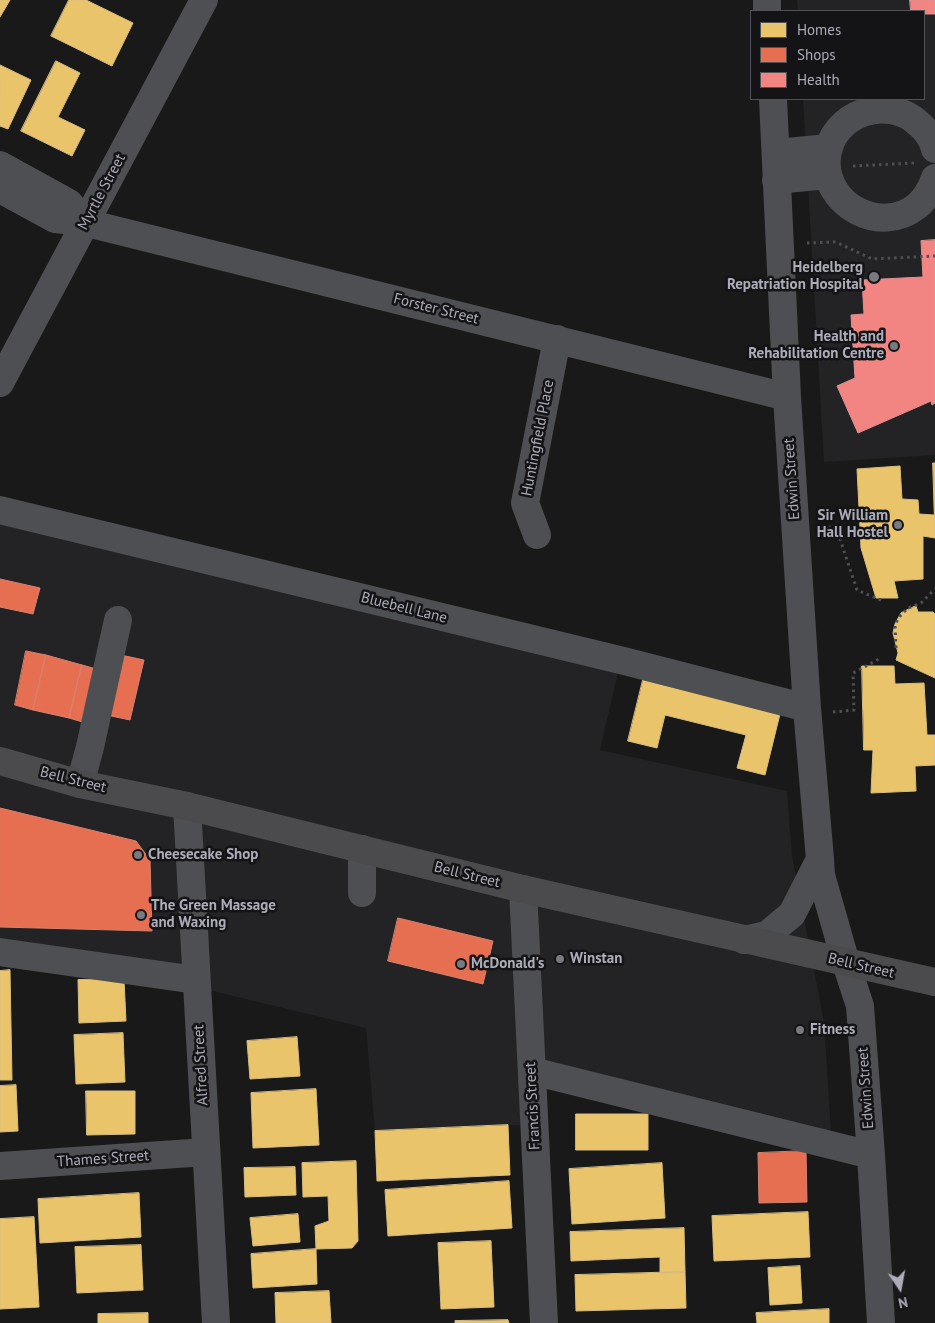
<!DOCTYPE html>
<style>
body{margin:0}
#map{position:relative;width:935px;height:1323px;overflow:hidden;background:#191919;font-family:"PT Sans",sans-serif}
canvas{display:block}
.legend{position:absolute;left:750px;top:10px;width:175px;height:90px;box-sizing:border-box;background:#141315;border:1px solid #515156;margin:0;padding:6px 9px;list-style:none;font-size:15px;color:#acadb8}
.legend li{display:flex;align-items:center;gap:10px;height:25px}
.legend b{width:25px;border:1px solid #515156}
.north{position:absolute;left:875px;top:1263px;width:50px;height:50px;-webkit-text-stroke:4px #141315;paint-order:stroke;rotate:168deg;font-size:14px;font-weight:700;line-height:20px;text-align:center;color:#acadb8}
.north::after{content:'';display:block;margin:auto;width:18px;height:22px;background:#acadb8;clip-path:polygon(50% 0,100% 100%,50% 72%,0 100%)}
</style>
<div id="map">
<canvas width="935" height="1323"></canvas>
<ul class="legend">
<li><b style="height:14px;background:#e9c46a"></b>Homes</li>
<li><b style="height:14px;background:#e76f51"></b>Shops</li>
<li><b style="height:14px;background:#f28482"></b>Health</li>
</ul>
<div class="north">N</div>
</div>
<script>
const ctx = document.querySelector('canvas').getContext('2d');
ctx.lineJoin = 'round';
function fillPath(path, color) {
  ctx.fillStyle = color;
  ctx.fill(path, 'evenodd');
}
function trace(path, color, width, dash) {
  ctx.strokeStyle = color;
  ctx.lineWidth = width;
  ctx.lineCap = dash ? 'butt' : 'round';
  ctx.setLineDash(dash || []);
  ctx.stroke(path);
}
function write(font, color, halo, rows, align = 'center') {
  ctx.font = font + ' "PT Sans",sans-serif';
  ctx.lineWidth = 5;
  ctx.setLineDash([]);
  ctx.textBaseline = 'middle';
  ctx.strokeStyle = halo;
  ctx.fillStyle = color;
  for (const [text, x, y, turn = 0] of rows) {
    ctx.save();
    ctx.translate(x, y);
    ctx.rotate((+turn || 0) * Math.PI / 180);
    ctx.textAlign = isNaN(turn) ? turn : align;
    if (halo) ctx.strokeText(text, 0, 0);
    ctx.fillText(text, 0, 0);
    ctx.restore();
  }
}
const built = new Path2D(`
 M 797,0 L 935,0 L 935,455 L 824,462 L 803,99 L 924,99 L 924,11 L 798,11 Z
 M 0,518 L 619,668 L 600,750 L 787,791 L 792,856 L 824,1022 L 832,1150 L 532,1071 L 534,1125 L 508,1125 L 375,1131 L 366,1028 L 163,979 L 0,958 Z`);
const homes = new Path2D(`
 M 0,0 L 10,0 L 0,17 Z
 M 69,0 L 86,0 L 133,23 L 112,66 L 51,36 Z
 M 56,61 L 80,73 L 58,117 L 85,130 L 72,156 L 21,131 Z
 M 0,65 L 31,80 L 8,129 L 0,126 Z
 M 933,463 L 935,463 L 935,538 L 923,536 L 923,579 L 894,581 L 898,598 L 876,598 L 861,548 L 857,469 L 900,466 L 902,499 L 918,500 L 919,514 L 934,515 Z
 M 916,606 L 918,612 L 933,612 L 935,614 L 935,678 L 896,660 L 898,653 L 893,633 L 895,624 L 901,613 Z
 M 862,666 L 894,666 L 895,684 L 924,683 L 927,735 L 935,735 L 935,765 L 915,766 L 916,791 L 871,793 L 873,750 L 864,750 Z
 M 643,680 L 780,714 L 765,775 L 737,768 L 746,735 L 665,715 L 657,748 L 628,741 Z
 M 10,970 L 12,1080 L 0,1080 L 0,971 Z
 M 124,979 L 126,1021 L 79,1023 L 78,980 Z
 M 123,1033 L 125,1082 L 76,1084 L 74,1035 Z
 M 297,1037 L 300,1076 L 250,1079 L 247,1041 Z
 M 16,1085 L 18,1131 L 0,1132 L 0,1086 Z
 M 316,1089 L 319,1145 L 253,1148 L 251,1093 Z
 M 86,1091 L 135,1091 L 135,1134 L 87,1135 Z
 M 576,1114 L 648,1114 L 648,1150 L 576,1150 Z
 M 508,1125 L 510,1175 L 377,1181 L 375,1131 Z
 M 356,1161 L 358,1241 L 352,1248 L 316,1249 L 315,1226 L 329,1221 L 328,1196 L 303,1197 L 302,1163 Z
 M 662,1163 L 665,1218 L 572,1224 L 569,1169 Z
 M 295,1167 L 296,1195 L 245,1197 L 244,1168 Z
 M 509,1181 L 512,1228 L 388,1236 L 385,1190 Z
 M 139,1193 L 141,1237 L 40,1243 L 38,1199 Z
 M 808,1212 L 810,1257 L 714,1261 L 712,1216 Z
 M 298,1214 L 300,1242 L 253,1246 L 250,1218 Z
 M 34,1217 L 39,1307 L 0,1309 L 0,1219 Z
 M 684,1228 L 685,1272 L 660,1273 L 660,1257 L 571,1261 L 570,1232 Z
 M 491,1241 L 494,1307 L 441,1309 L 438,1243 Z
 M 141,1245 L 143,1290 L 77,1293 L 75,1247 Z
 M 316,1249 L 317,1284 L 253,1288 L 251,1254 Z
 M 800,1266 L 802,1303 L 770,1305 L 768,1268 Z
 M 685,1272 L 686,1308 L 576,1311 L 575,1275 Z
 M 329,1291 L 331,1323 L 276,1323 L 275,1293 Z
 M 829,1309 L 829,1323 L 757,1323 L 756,1313 Z
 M 148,1313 L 148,1323 L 98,1323 L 98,1314 Z
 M 508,1320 L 509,1323 L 455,1323 L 455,1321 Z`);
const shops = new Path2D(`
 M 0,579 L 40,588 L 33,614 L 0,607 Z
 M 26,651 L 46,655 L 33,710 L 15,705 Z
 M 116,654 L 144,660 L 130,720 L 102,714 Z
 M 46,655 L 82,665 L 69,718 L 33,710 Z
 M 82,665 L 100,670 L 86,723 L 69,718 Z
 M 0,808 L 136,841 L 150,860 L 152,931 L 0,927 Z
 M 398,918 L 493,941 L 483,984 L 388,961 Z
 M 806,1151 L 807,1202 L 759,1203 L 758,1153 Z`);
const health = new Path2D(`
 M 910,0 L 935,0 L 935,14 L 924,14 L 924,11 L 911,11 Z
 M 935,240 L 935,403 L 932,405 L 931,401 L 858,433 L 837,386 L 855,378 L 851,315 L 864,314 L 862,280 L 923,277 L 921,241 Z`);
const path = new Path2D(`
 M 853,166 L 914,163
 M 807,243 L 836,242 L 872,259 L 935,256
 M 822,528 L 836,527 L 857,590 L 881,600
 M 896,648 L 895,625 L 899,617 L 908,608 L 921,603 L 935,589
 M 833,712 L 854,710 L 853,673 L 879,659`);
const minor = new Path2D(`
 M 767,0 L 767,11
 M 773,99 L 787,397 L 807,708 L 820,859 L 821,875 L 846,963 L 860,1006 L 871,1155 L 881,1323
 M 935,149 C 933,140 927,131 919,124 C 887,94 832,113 827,157 C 822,204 880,236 917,206 C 926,199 931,189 935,178
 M 776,153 L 829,148
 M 0,165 L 69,203 L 85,222
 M 776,180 L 828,175
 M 0,189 L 55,219 L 85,222 L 99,226 L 787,397
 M 0,383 L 204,0
 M 0,510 L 624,661 L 807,708
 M 537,535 L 525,503 L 557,339
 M 80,784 L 90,747 L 118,620
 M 187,806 L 216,1323
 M 362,849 L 362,893
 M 523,889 L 544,1323
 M 744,940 L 767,935 L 792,914 L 820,859
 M 0,952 L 196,980
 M 532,1071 L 871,1155
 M 0,1166 L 206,1152`);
const highway = new Path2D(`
 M 0,761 L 80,784 L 187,806 L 523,889 L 935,982`);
const markers = [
 [874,277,6,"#797980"],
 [894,346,5,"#797980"],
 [898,525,5,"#797980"],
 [138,855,5,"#797980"],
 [141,915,5,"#797980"],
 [560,959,5,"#797980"],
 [461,964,5,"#797980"],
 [800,1030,5,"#797980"]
];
const streetNames = [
 ["Myrtle Street",102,192,-62],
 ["Forster Street",436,309,14],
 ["Huntingfield Place",538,438,-79],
 ["Edwin Street",792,479,-94],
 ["Bluebell Lane",404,608,14],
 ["Bell Street",73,780,14],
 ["Bell Street",467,875,14],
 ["Bell Street",861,966,13],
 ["Alfred Street",201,1065,-93],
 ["Edwin Street",866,1088,-94],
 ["Francis Street",533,1106,-93],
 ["Thames Street",103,1159,-4]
];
const poiNames = [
 ["Heidelberg",863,268,"right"],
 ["Repatriation Hospital",863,285,"right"],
 ["Health and",884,337,"right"],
 ["Rehabilitation Centre",884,354,"right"],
 ["Sir William",888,516,"right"],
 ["Hall Hostel",888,533,"right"],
 ["Cheesecake Shop",148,855],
 ["The Green Massage",151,906],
 ["and Waxing",151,923],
 ["Winstan",570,959],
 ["McDonald's",471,964],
 ["Fitness",810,1030]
];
fillPath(built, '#232325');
fillPath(homes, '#e9c46a');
trace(homes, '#d7bd81', 1);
fillPath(shops, '#e76f51');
trace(shops, '#d58270', 1);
fillPath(health, '#f28482');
trace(health, '#dd9092', 1);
trace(path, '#4f4f52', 3, [2.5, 4]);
trace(minor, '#4e4f52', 28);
trace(highway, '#4b4b4e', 28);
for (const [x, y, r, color] of markers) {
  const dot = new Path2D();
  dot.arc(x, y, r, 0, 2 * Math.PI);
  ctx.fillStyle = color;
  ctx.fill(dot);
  trace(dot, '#141315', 2);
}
write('15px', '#acadb8', '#141315', streetNames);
write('bold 15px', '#acadb8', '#141315', poiNames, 'left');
</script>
